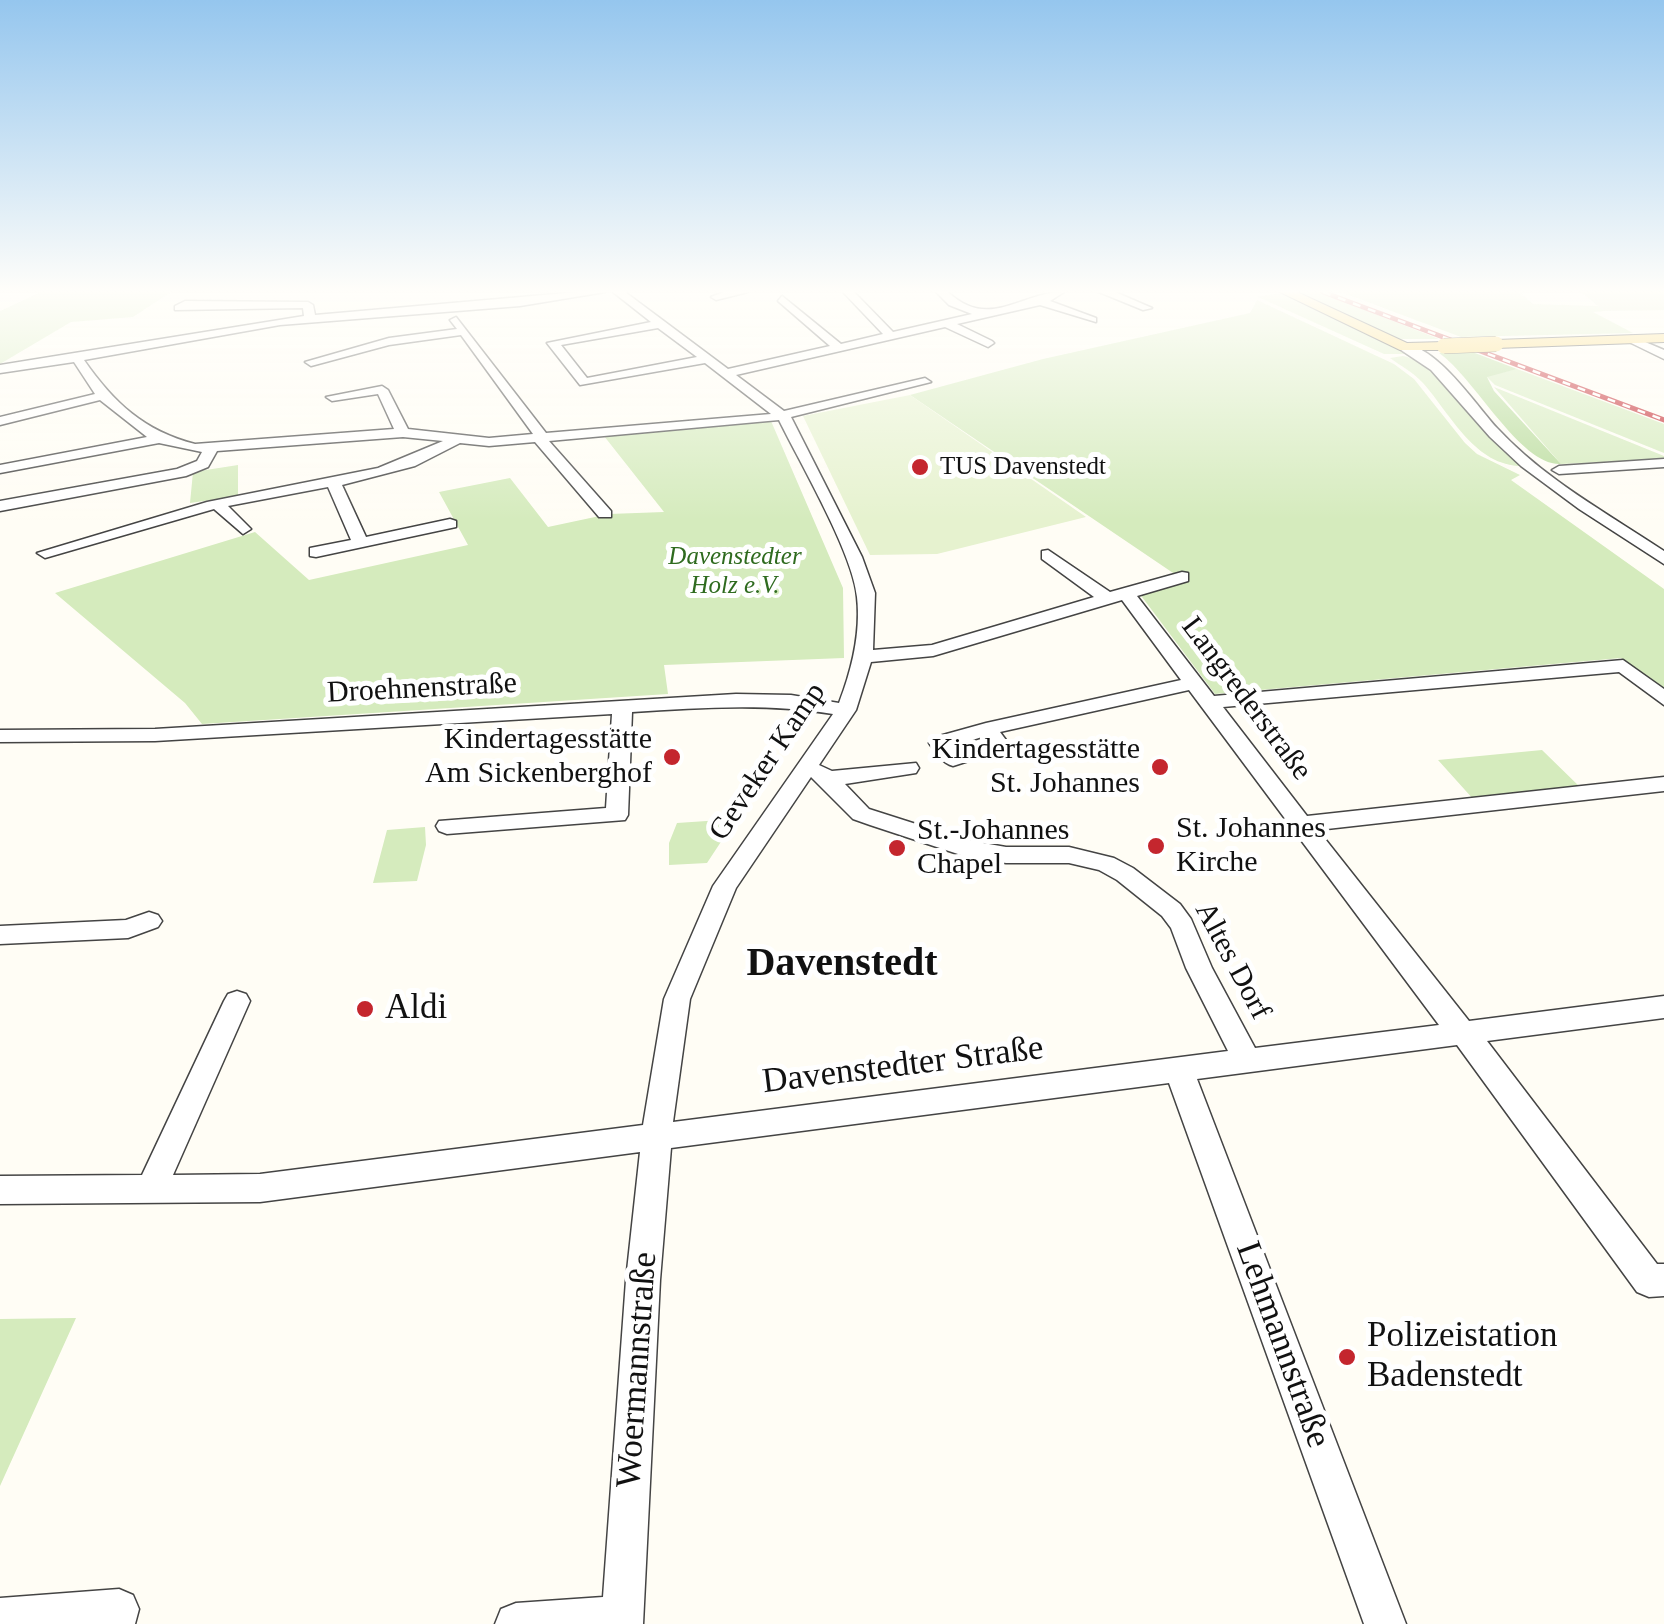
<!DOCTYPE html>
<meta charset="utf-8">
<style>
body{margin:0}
canvas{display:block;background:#fffdf5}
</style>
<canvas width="1664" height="1624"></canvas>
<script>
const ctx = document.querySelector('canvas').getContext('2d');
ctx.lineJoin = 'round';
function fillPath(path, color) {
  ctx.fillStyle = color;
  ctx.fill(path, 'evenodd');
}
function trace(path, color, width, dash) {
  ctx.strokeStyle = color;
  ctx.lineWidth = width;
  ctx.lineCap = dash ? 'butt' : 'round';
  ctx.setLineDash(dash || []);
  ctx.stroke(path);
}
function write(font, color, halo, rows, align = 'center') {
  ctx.font = font + ' Georgia,serif';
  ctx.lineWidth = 10;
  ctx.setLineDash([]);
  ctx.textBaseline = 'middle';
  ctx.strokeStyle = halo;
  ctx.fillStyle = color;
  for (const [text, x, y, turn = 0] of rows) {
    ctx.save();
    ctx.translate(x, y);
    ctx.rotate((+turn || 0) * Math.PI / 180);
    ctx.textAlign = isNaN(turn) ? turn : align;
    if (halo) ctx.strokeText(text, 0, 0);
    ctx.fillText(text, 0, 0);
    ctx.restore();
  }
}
const green = new Path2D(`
 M 41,292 L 171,292 L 133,317 L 71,322 L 0,364 L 0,311 Z
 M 1291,292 L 1319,292 L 1439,339 L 1399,339 Z
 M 1341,292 L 1519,292 L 1533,304 L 1598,306 L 1604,311 L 1593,312 L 1633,333 L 1461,337 Z
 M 1281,293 L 1407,354 L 1384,354 L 1258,297 Z
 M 1257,300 L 1394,364 L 1414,379 L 1465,443 L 1477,454 L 1520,475 L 1511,480 L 1664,589 L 1664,694 L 1621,658 L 1215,694 L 1139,593 L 1182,579 L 910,395 L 1043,359 L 1250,313 Z
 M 1403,356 C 1440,362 1498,438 1525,466 C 1476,468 1452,416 1423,383 C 1414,373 1401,366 1390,358 Z
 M 1517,369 L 1664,424 L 1664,453 L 1495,385 L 1486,376 Z
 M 1494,387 L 1664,456 L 1664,459 L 1561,464 Z
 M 771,421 L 843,588 L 844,658 L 664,665 L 668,694 L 202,724 L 185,703 L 55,593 L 255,532 L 309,580 L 468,545 L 439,492 L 510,478 L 548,527 L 609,514 L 664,512 L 604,436 Z
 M 238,465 L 238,496 L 190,503 L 193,472 Z
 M 1542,750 L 1582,789 L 1474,800 L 1438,760 Z
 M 736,819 L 707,863 L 669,865 L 669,843 L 677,823 Z
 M 425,827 L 426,845 L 417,881 L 373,883 L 387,830 Z
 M 76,1318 L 0,1486 L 0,1319 Z`);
const forest = new Path2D(`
 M 1467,350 L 1517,369 L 1487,377 L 1494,391 L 1561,464 C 1520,466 1475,378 1439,353 Z`);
const cemetery = new Path2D(`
 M 1581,292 L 1664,292 L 1664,310 L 1604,311 Z`);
const pitch = new Path2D(`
 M 910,395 L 1086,517 L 937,554 L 870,555 L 803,416 Z`);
const minor = new Path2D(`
 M 578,292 L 605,292 L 520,306 L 280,325 L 84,360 C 114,403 144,431 195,444 L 394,429 L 378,394 L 332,401 L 326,397 L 382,386 L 388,390 L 408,429 L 489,438 L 533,434 L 461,335 L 389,345 L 311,366 L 305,362 L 389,338 L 457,329 L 450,320 L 456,317 L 546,433 L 771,414 L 705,363 L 580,385 L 547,343 L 651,322 L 613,292 L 625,292 L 728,369 L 830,346 L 778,301 L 782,296 L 841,344 L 883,334 L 843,292 L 854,292 L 893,332 L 972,314 L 949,305 L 936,292 L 948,292 C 990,331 1020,292 1064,292 L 1050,301 L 1096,318 L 1096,322 L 1040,305 L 957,324 L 992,341 L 994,343 L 988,347 L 945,327 L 736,375 L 784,411 L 925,378 L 931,382 L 791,417 L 862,557 L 875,593 L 873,650 L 932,645 L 1094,597 L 1042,559 L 1042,551 L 1048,550 L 1110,592 L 1182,572 L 1188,573 L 1188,581 L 1137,596 L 1214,696 L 1623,660 L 1664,689 L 1664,705 L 1619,672 L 1223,707 L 1307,816 L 1664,777 L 1664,791 L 1318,830 L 1469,1021 L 1664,996 L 1664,1018 L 1487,1041 L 1657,1264 L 1664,1264 L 1664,1296 L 1649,1297 L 1637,1292 L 1457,1045 L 1197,1079 L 1406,1624 L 1364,1624 L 1169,1083 L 671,1148 L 660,1280 L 643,1624 L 495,1624 L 501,1609 L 516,1603 L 603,1597 L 626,1280 L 640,1152 L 260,1202 L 0,1204 L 0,1176 L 142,1175 L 224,1001 L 228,994 L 237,991 L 246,994 L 250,1001 L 173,1175 L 260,1174 L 643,1125 L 664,999 L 713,886 L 833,714 C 766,703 700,708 632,712 L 628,815 L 625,820 L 447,834 L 439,831 L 436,826 L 439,821 L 606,808 L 612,714 L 155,741 L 0,742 L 0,730 L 155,729 L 736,694 L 791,695 L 839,703 C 852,669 861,633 857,597 C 853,553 800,463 779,420 L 549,441 L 611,511 L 611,517 L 599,517 L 535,442 L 489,446 L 460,443 L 415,466 L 342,485 L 366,537 L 450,519 L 456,521 L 456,527 L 316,557 L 310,556 L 310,548 L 351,540 L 328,487 L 228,506 L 251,529 L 243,534 L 214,509 L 45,558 L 37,553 L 207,502 L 378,468 L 443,441 L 403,437 L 217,451 L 208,467 L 186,476 L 0,511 L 0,501 L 177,469 L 197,461 L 202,452 L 159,443 L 0,473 L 0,465 L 147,437 L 100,400 L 0,425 L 0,417 L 95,394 L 74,362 L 0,373 L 0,365 L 304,316 L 303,308 L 175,310 L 175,306 L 185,301 L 308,302 L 313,305 L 315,315 ZM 658,328 L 697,357 L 587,378 L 561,345 ZM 1122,600 L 1181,680 L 986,723 L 932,738 L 929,743 C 935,752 942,763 953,766 L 1006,749 L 1009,744 L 1000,732 L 1189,690 L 1439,1025 L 1255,1048 L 1212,968 L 1191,919 L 1180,904 L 1133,868 L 1114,858 L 1069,847 L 1006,847 L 966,840 L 869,809 L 845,784 L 916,773 L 919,768 L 916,763 L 832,771 L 819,765 L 856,710 L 871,662 L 933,656 ZM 982,737 L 986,741 L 957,751 L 953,746 ZM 811,777 L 853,819 L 870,825 L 964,856 L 1006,863 L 1069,863 L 1099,870 L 1117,880 L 1162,916 L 1171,928 L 1186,968 L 1228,1051 L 673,1122 L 690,999 L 736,888 Z
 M 724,292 L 748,292 L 716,300 L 711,297 Z
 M 1099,292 L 1115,292 L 1152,308 L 1143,310 Z
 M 1631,336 L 1664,350 L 1664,359 L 1627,341 Z
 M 1401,344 C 1435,343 1475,404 1497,428 C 1544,479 1607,513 1664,551 L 1664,564 L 1579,509 L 1521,466 L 1490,437 L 1431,370 L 1401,350 Z
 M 1664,459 L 1664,467 L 1559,474 L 1552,470 L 1559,466 Z
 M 149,912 L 158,915 L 162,921 L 158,927 L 128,938 L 0,944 L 0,926 L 126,920 Z
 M 119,1589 L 133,1595 L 139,1609 L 135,1624 L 0,1624 L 0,1598 Z`);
const major = new Path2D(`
 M 1280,292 L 1297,292 L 1407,343 L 1444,342 L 1451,346 L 1444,350 L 1400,350 Z
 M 1664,334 L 1664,342 L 1496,348 L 1489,344 L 1496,340 Z`);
const rail = new Path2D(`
 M 1323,292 L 1664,420`);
const majorBridge = new Path2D(`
 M 1444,346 L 1496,344`);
const markers = [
 [920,467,10,"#c4262e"],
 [672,757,10,"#c4262e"],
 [1160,767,10,"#c4262e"],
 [1156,846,10,"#c4262e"],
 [897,848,10,"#c4262e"],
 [365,1009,10,"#c4262e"],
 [1347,1357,10,"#c4262e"]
];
const farPoinames = [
 ["TUS Davenstedt",940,467]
];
const farParknames = [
 ["Davenstedter",735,557],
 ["Holz e.V.",735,586]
];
const streetNames = [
 ["Droehnenstraße",422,689,-3],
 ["Langrederstraße",1246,699,53],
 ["Geveker Kamp",768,762,-56],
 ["Altes Dorf",1232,961,62]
];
const poiNames = [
 ["Kindertagesstätte",652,740],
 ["Am Sickenberghof",652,774],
 ["Kindertagesstätte",1140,750],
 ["St. Johannes",1140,784],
 ["St. Johannes",1176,829,"left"],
 ["Kirche",1176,863,"left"],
 ["St.-Johannes",917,831,"left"],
 ["Chapel",917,865,"left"]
];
const nearPoinames = [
 ["Aldi",385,1009],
 ["Polizeistation",1367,1337],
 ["Badenstedt",1367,1377]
];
const nearStreetnames = [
 ["Davenstedter Straße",903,1066,-7],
 ["Lehmannstraße",1282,1345,70],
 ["Woermannstraße",638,1370,-86]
];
const districtNames = [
 ["Davenstedt",842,965]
];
fillPath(green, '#d5ebbd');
fillPath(forest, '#b9dc9c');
fillPath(cemetery, '#d9e3c4');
fillPath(pitch, '#e6f2cf');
trace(minor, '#444', 3);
trace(major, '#222', 2);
fillPath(minor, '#fff');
fillPath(major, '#f9d66b');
trace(rail, '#c4262e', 5);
trace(rail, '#fff', 2.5, [8]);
trace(majorBridge, '#222', 16, []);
trace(majorBridge, '#f9d66b', 15);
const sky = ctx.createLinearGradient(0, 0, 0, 520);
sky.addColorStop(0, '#95c6ee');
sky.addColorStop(0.56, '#fffefa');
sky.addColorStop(1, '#fffefa00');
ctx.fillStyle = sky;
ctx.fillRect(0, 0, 1664, 520);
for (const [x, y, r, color] of markers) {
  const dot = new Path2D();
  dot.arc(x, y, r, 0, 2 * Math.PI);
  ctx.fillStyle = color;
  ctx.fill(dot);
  trace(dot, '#fff', 4);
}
write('25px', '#111', '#fff', farPoinames, 'left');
write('italic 25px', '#2f6b1f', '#fff', farParknames);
write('30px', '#111', '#fff', streetNames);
write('30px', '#111', '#fff', poiNames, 'right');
write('35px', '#111', '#fff', nearPoinames, 'left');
write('35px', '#111', '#fff', nearStreetnames);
write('bold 40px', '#111', '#fff', districtNames);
</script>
